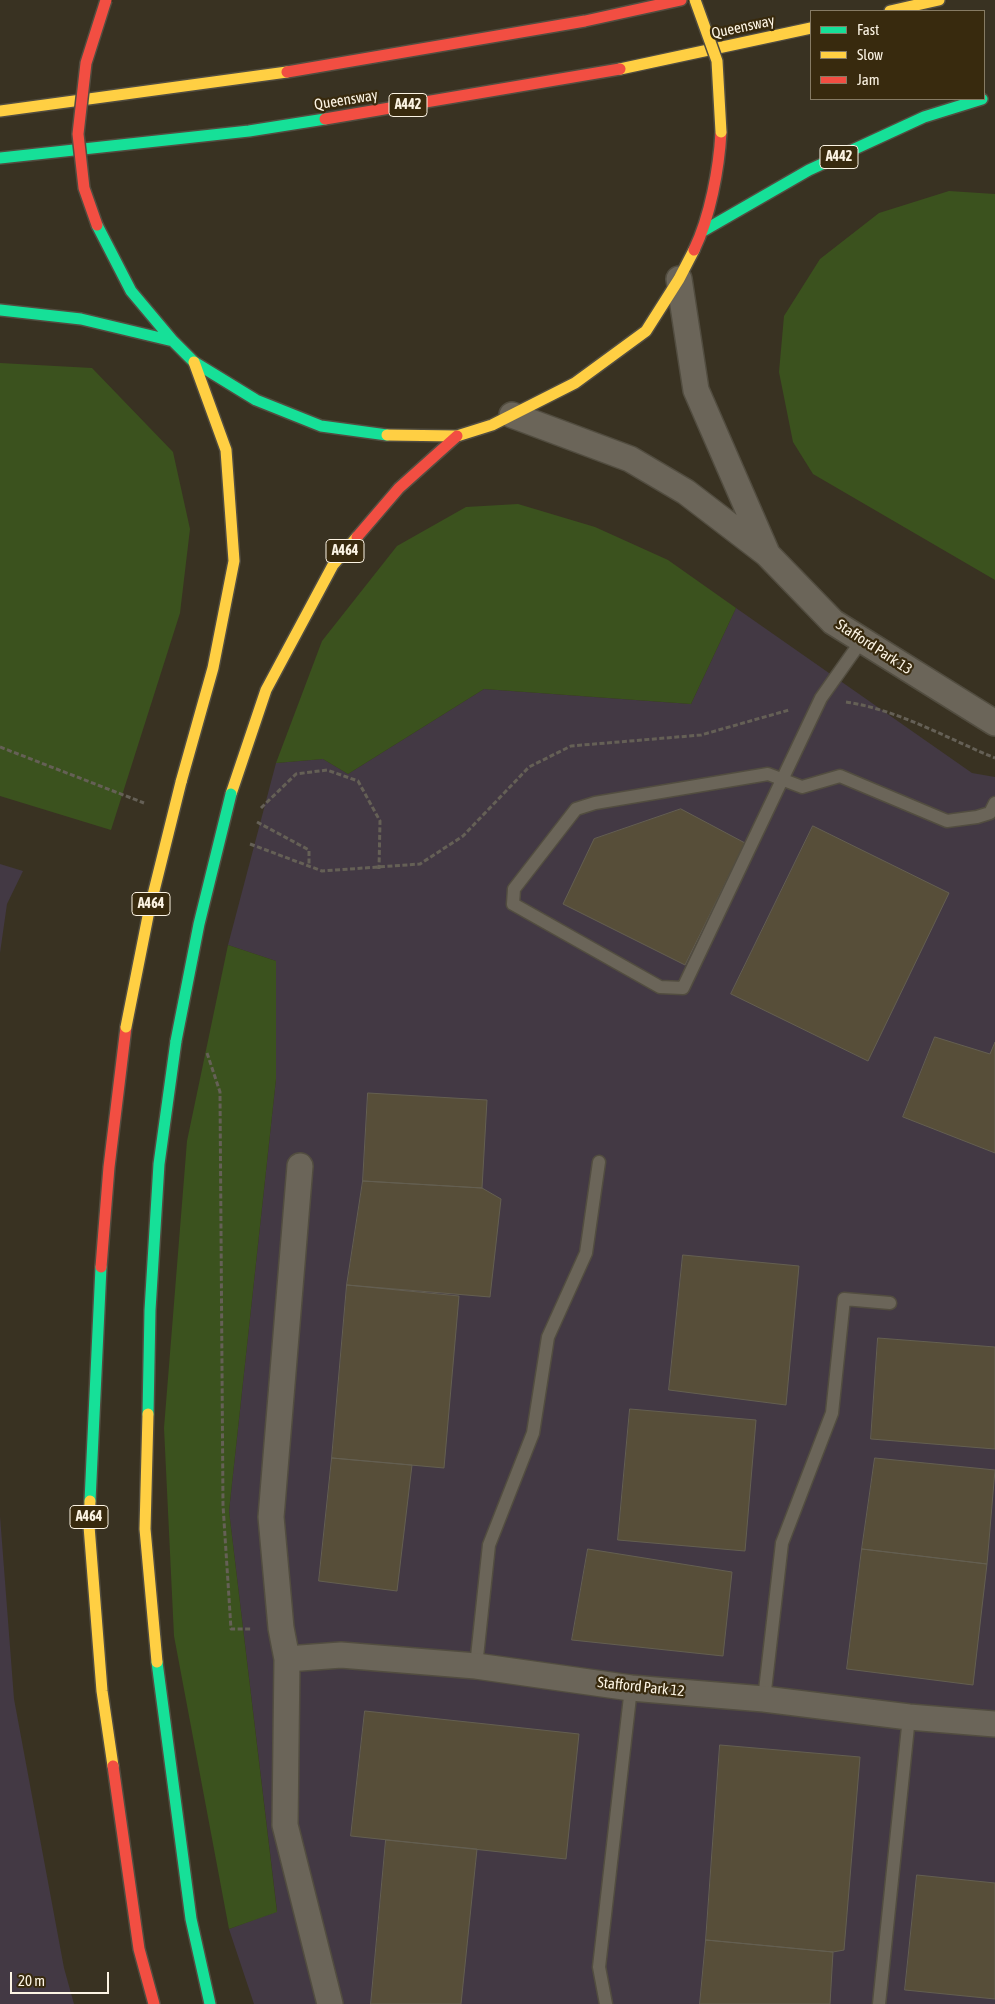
<!DOCTYPE html>
<style>
body{margin:0}
#map{position:relative;width:995px;height:2004px;overflow:hidden;background:#393222;font-family:"Asap Condensed",sans-serif}
canvas{display:block}
.legend{position:absolute;left:810px;top:10px;width:175px;height:90px;box-sizing:border-box;background:#382a0e;border:1px solid #867b64;margin:0;padding:6px 9px;list-style:none;font-size:15px;color:#fcf4e4}
.legend li{display:flex;align-items:center;gap:10px;height:25px}
.legend b{width:25px;border:1px solid #867b64}
.scale{position:absolute;left:10px;top:1972px;width:99px;height:22px;box-sizing:border-box;border:2px solid #fcf4e4;border-top:0;padding-left:6px;font-size:15px;line-height:18px;white-space:nowrap;color:#fcf4e4;-webkit-text-stroke:4px #382a0e;paint-order:stroke}
</style>
<div id="map">
<canvas width="995" height="2004"></canvas>
<ul class="legend">
<li><b style="height:6px;background:#16e098"></b>Fast</li>
<li><b style="height:6px;background:#ffcf43"></b>Slow</li>
<li><b style="height:6px;background:#f24e42"></b>Jam</li>
</ul>
<div class="scale">20 m</div>
</div>
<script>
const ctx = document.querySelector('canvas').getContext('2d');
ctx.lineJoin = 'round';
function fillPath(path, color) {
  ctx.fillStyle = color;
  ctx.fill(path, 'evenodd');
}
function trace(path, color, width, dash) {
  ctx.strokeStyle = color;
  ctx.lineWidth = width;
  ctx.lineCap = dash ? 'butt' : 'round';
  ctx.setLineDash(dash || []);
  ctx.stroke(path);
}
function write(font, color, halo, rows, align = 'center') {
  ctx.font = font + ' "Asap Condensed",sans-serif';
  ctx.lineWidth = 4.5;
  ctx.setLineDash([]);
  ctx.textBaseline = 'middle';
  ctx.strokeStyle = halo;
  ctx.fillStyle = color;
  for (const [text, x, y, turn = 0] of rows) {
    ctx.save();
    ctx.translate(x, y);
    ctx.rotate((+turn || 0) * Math.PI / 180);
    ctx.textAlign = isNaN(turn) ? turn : align;
    if (halo) ctx.strokeText(text, 0, 0);
    ctx.fillText(text, 0, 0);
    ctx.restore();
  }
}
const industrial = new Path2D(`
 M 736,608 L 972,773 L 995,777 L 995,2004 L 254,2004 L 229,1929 L 277,1911 L 229,1511 L 276,1079 L 276,961 L 228,945 L 276,763 L 323,759 L 348,774 L 484,689 L 691,704 Z
 M 0,864 L 23,871 L 7,904 L 0,953 Z
 M 0,1516 L 14,1699 L 64,1968 L 74,2004 L 0,2004 Z`);
const green = new Path2D(`
 M 949,191 L 995,194 L 995,580 L 813,474 L 793,442 L 779,372 L 784,316 L 820,259 L 879,213 Z
 M 0,363 L 92,368 L 173,452 L 190,529 L 180,613 L 111,830 L 0,796 Z
 M 518,504 L 595,527 L 668,560 L 736,608 L 691,704 L 484,689 L 348,774 L 323,759 L 276,763 L 322,641 L 397,546 L 466,507 Z
 M 228,945 L 276,961 L 276,1079 L 229,1511 L 277,1912 L 229,1929 L 174,1636 L 164,1428 L 187,1141 Z`);
const building = new Path2D(`
 M 681,809 L 745,843 L 685,965 L 563,904 L 594,839 Z
 M 813,826 L 949,893 L 868,1061 L 731,994 Z
 M 935,1037 L 990,1054 L 995,1042 L 995,1153 L 903,1117 Z
 M 368,1093 L 487,1100 L 482,1188 L 363,1181 Z
 M 363,1181 L 482,1188 L 501,1199 L 490,1297 L 347,1285 Z
 M 683,1255 L 799,1266 L 786,1405 L 669,1390 Z
 M 347,1285 L 459,1296 L 444,1468 L 332,1458 Z
 M 878,1338 L 995,1347 L 995,1449 L 871,1439 Z
 M 630,1409 L 756,1420 L 745,1551 L 618,1540 Z
 M 332,1458 L 412,1465 L 397,1591 L 319,1581 Z
 M 875,1458 L 995,1470 L 987,1564 L 862,1549 Z
 M 588,1549 L 732,1572 L 723,1656 L 572,1640 Z
 M 862,1549 L 987,1564 L 973,1685 L 847,1669 Z
 M 365,1711 L 579,1734 L 566,1859 L 351,1836 Z
 M 720,1745 L 860,1757 L 844,1950 L 833,1952 L 706,1940 Z
 M 386,1840 L 477,1849 L 461,2004 L 371,2004 Z
 M 917,1875 L 995,1883 L 995,1999 L 905,1990 Z
 M 706,1940 L 833,1952 L 830,2004 L 700,2004 Z`);
const path = new Path2D(`
 M 846,702 C 899,710 946,738 995,758
 M 0,747 L 144,803
 M 261,808 L 296,774 L 327,770 L 358,781 L 380,821 L 379,869
 M 257,822 L 309,850 L 309,866
 M 250,844 L 322,871 L 420,864 L 463,836 L 529,767 L 571,746 L 701,735 L 789,710
 M 207,1053 L 220,1092 L 223,1505 L 231,1629 L 251,1629`);
const lane = new Path2D(`
 M 862,640 L 821,698 L 683,988 L 660,987 L 513,904 L 514,889 L 576,809 L 595,803 L 768,774 L 802,787 L 840,776 L 947,821 L 977,817 L 990,813 L 995,803
 M 476,1666 L 489,1545 L 533,1433 L 548,1337 L 586,1253 L 599,1162
 M 764,1699 L 782,1543 L 832,1413 L 844,1299 L 890,1303
 M 606,2004 L 599,1967 L 631,1688
 M 879,2004 L 909,1717`);
const street = new Path2D(`
 M 679,279 L 696,390 L 766,551
 M 512,415 L 630,459 L 686,492 L 767,554 L 833,622 L 995,723
 M 300,1166 L 271,1517 L 281,1628 L 287,1659 L 285,1825 L 330,2004
 M 287,1659 L 341,1655 L 476,1666 L 631,1688 L 764,1699 L 909,1717 L 995,1724`);
const fast = new Path2D(`
 M 0,158 L 249,131 L 325,119
 M 97,225 L 131,291 L 173,341 L 194,362 L 256,400 L 321,426 L 387,435
 M 703,231 L 809,170 L 924,117 L 982,99
 M 0,310 L 81,319 L 173,341
 M 148,1414 L 150,1310 L 159,1164 L 176,1041
 M 90,1501 L 101,1267
 M 157,1662 L 191,1919 L 210,2004`);
const slow = new Path2D(`
 M 890,11 L 939,0
 M 620,69 L 811,28
 M 0,111 L 287,72
 M 387,435 L 457,436 L 492,425 L 575,383 L 646,331 L 679,279 L 694,250
 M 181,782 L 213,668 L 234,561 L 226,450 L 194,362
 M 231,794 L 266,690 L 333,565 L 357,537
 M 148,1414 L 145,1529 L 157,1662
 M 90,1501 L 89,1526 L 102,1691 L 113,1766`);
const jam = new Path2D(`
 M 287,72 L 585,21 L 681,0
 M 325,119 L 620,69
 M 694,250 C 710,217 719,169 721,132
 M 357,537 L 399,488 L 457,436
 M 101,1267 L 109,1167 L 126,1027
 M 113,1766 L 139,1949 L 154,2004`);
const fastBridge = new Path2D(`
 M 176,1041 L 199,924 L 231,794`);
const slowBridge = new Path2D(`
 M 695,0 L 717,61 L 721,132
 M 126,1027 L 149,911 L 181,782`);
const jamBridge = new Path2D(`
 M 97,225 L 84,188 L 78,134 L 86,63 L 106,0`);
const shields = [
 [408,105,38],
 [839,157,38],
 [345,551,38],
 [151,904,38],
 [89,1517,38]
];
const shieldNames = [
 ["A442",408,105],
 ["A442",839,157],
 ["A464",345,551],
 ["A464",151,904],
 ["A464",89,1517]
];
const streetNames = [
 ["Queensway",743,27,-12],
 ["Queensway",346,100,-9],
 ["Stafford Park 13",874,647,33],
 ["Stafford Park 12",641,1687,6]
];
fillPath(industrial, '#433944');
fillPath(green, '#3b521e');
fillPath(building, '#574e39');
trace(building, '#645f51', 1);
trace(lane, '#524d40', 15);
trace(street, '#524d40', 28);
trace(fast, '#524d40', 14);
trace(slow, '#524d40', 14);
trace(jam, '#524d40', 14);
trace(path, '#656056', 3, [5, 2.5]);
trace(lane, '#6b6559', 12);
trace(street, '#6b6559', 25);
trace(fast, '#16e098', 11);
trace(slow, '#ffcf43', 11);
trace(jam, '#f24e42', 11);
trace(fastBridge, '#524d40', 14, []);
trace(slowBridge, '#524d40', 14, []);
trace(jamBridge, '#524d40', 14, []);
trace(fastBridge, '#16e098', 11);
trace(slowBridge, '#ffcf43', 11);
trace(jamBridge, '#f24e42', 11);
for (const [x, y, w] of shields) {
  const box = new Path2D();
  box.roundRect(x - w / 2, y - 11.5, w, 23, 4);
  ctx.fillStyle = '#382a0e';
  ctx.fill(box);
  trace(box, '#fcf4e4', 1);
}
write('bold 14px', '#fcf4e4', null, shieldNames);
write('15px', '#fcf4e4', '#382a0e', streetNames);
</script>
